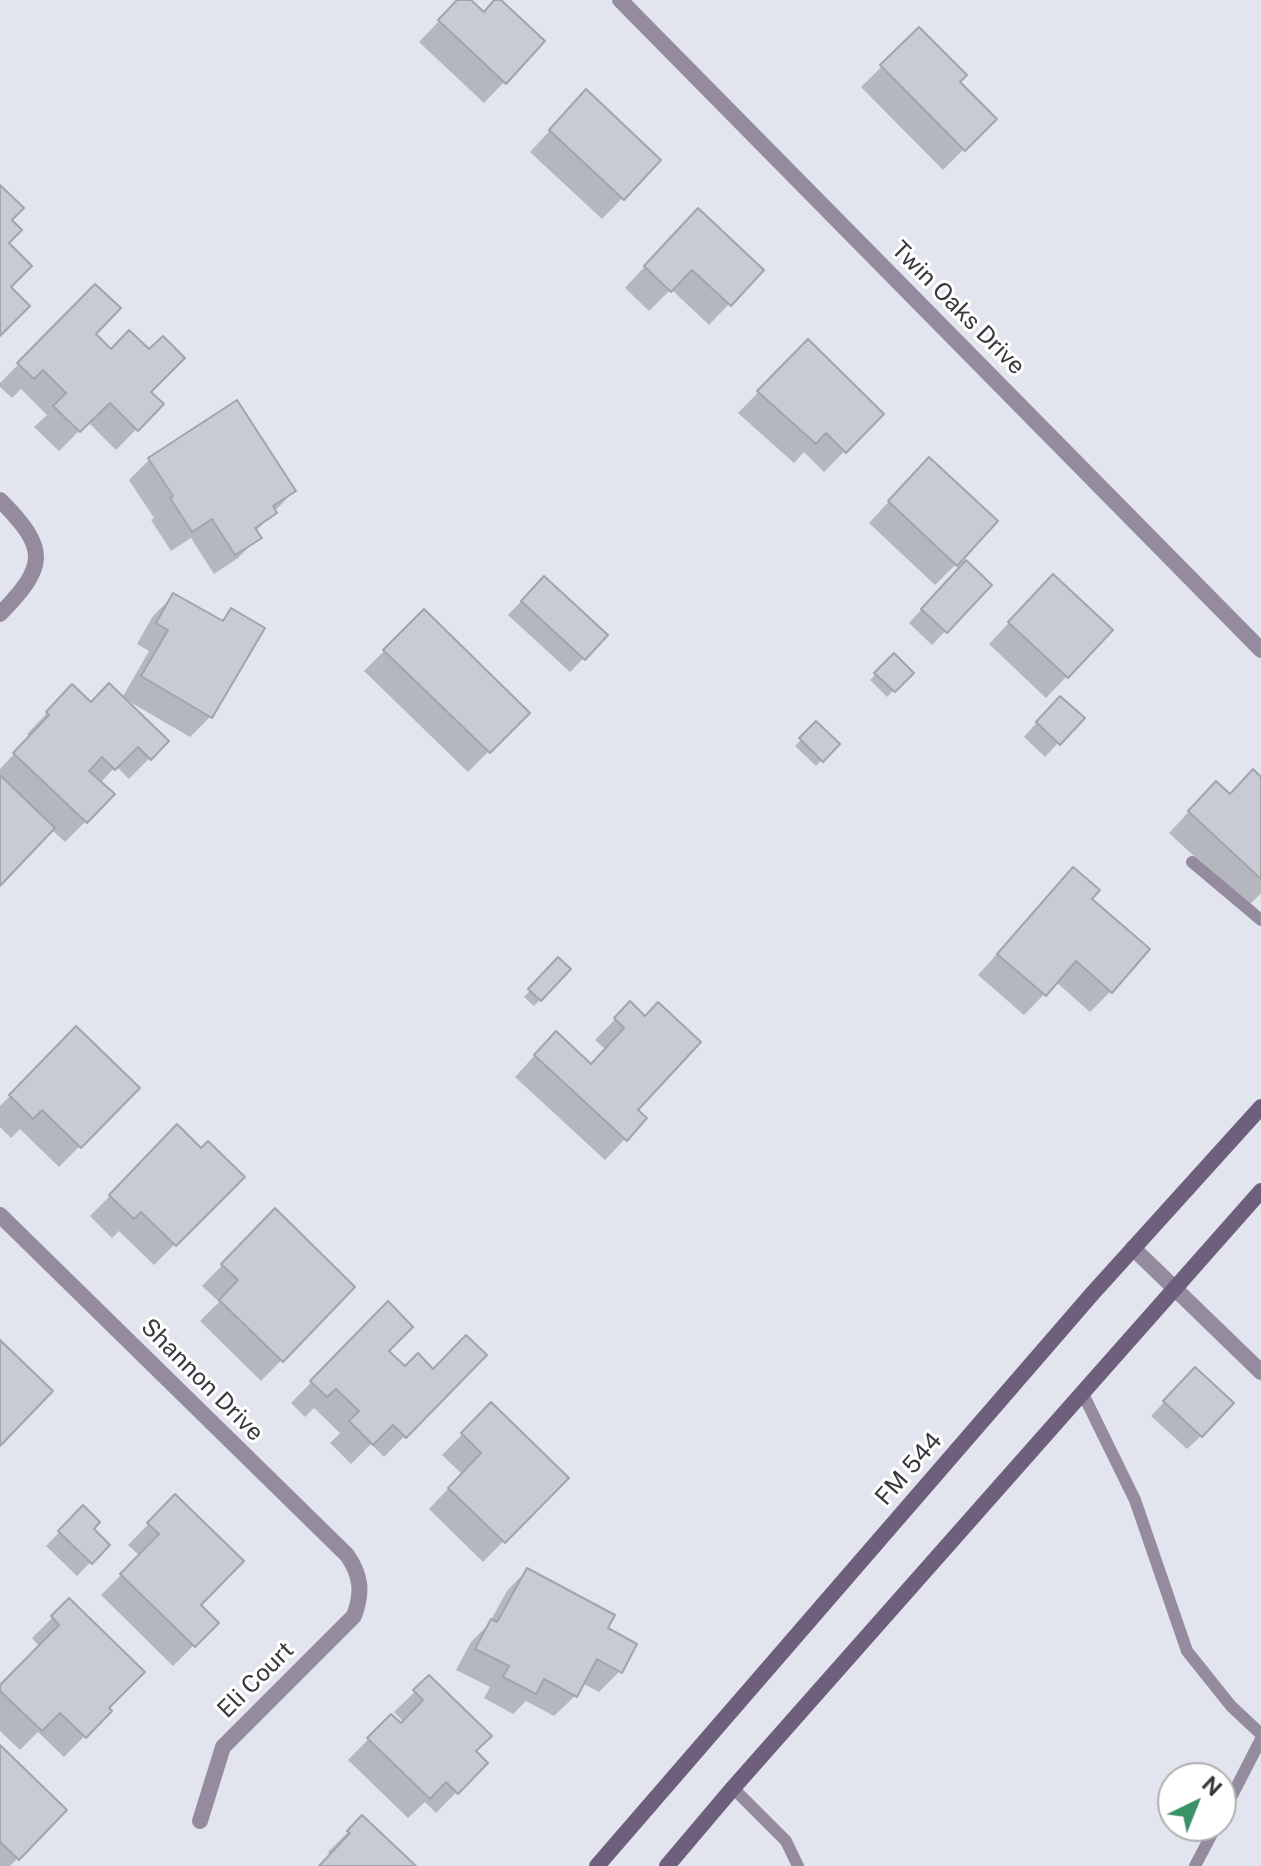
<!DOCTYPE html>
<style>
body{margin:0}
#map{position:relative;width:1261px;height:1866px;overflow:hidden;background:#e2e5ee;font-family:"Public Sans",sans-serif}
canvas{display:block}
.north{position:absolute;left:1157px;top:1762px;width:80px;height:80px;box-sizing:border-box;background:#fff;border:2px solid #afb0b1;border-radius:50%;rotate:43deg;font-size:22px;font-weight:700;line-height:32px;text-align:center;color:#38393c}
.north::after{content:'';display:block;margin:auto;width:28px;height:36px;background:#399268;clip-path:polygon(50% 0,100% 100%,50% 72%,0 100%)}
</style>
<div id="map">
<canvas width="1261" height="1866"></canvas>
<div class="north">N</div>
</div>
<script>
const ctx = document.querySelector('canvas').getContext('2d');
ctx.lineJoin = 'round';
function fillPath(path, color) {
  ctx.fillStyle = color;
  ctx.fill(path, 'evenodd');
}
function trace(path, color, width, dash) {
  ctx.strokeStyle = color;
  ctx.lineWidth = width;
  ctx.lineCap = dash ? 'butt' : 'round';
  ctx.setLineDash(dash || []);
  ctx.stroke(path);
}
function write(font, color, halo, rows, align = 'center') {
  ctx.font = font + ' "Public Sans",sans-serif';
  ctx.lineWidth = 6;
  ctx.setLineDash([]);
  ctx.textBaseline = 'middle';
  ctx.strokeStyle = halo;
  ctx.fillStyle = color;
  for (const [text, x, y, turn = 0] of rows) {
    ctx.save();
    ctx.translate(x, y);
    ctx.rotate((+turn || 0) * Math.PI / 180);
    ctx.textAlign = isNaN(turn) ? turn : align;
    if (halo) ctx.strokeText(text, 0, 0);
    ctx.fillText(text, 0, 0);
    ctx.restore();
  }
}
const shadow = new Path2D(`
 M 459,0 L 468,0 L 483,14 L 498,0 L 504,82 L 484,103 L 419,42 Z
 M 919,30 L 958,82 L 994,119 L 943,170 L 861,87 Z
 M 566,113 L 659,160 L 602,219 L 530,152 Z
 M 677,231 L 761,270 L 709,325 L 671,289 L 649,311 L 625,288 Z
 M 95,287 L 93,334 L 111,351 L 149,352 L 149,392 L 161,404 L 116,450 L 88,422 L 59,451 L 34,427 L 47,415 L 21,389 L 12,398 L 0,387 L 0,383 Z
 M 808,342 L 881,414 L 824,472 L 804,452 L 794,463 L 738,413 Z
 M 149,460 L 294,491 L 255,532 L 259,537 L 238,558 L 214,574 L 191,538 L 171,551 L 151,520 L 154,518 L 129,480 Z
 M 909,480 L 956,564 L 935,585 L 869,523 Z
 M 952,576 L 989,585 L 932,645 L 909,623 Z
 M 530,592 L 605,636 L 570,672 L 508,615 Z
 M 174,595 L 220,622 L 231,610 L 210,717 L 190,737 L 125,699 L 166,741 L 129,779 L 116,766 L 100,783 L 112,794 L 85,822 L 65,842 L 51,829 L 0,883 L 0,769 L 30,737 L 27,734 L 72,687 L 91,704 L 122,698 L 149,651 L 137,644 L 153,616 Z
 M 1033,597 L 1111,630 L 1046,698 L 989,644 Z
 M 424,611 L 527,713 L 468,772 L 364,671 Z
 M 894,656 L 911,673 L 887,697 L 870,680 Z
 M 1046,712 L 1058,743 L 1045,757 L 1024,737 Z
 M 816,724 L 837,744 L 816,766 L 795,746 Z
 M 1261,780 L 1261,893 L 1248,906 L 1169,833 L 1196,804 L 1229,796 Z
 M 1073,869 L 1089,899 L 1111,991 L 1090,1012 L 1056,982 L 1024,1015 L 978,975 Z
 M 558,960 L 569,969 L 534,1006 L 524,997 Z
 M 630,1004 L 635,1110 L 645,1118 L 605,1160 L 515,1077 L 535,1055 L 590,1066 L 605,1049 L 595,1040 Z
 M 76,1029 L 137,1088 L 59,1167 L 20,1129 L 11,1138 L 0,1127 L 0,1106 Z
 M 178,1127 L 201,1150 L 242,1177 L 154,1265 L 119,1231 L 112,1238 L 90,1216 Z
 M 275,1211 L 353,1287 L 261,1381 L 200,1321 L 219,1302 L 202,1286 Z
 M 388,1304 L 387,1351 L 405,1369 L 433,1371 L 484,1355 L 384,1457 L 371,1444 L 351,1464 L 330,1443 L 340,1433 L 314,1408 L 305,1417 L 291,1403 Z
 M 1182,1383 L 1201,1436 L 1187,1449 L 1151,1416 Z
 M 491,1405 L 566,1478 L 483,1562 L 429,1509 L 462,1474 L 442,1455 Z
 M 175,1497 L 198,1605 L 216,1623 L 173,1666 L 101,1595 L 140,1556 L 128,1545 Z
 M 83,1508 L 91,1529 L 107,1545 L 77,1576 L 46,1546 Z
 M 527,1570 L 605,1629 L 620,1671 L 599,1692 L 582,1683 L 575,1696 L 554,1716 L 526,1701 L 513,1714 L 484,1698 L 490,1687 L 456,1670 L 471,1642 L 488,1625 L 507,1591 Z
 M 69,1601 L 109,1711 L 64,1757 L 38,1732 L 20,1750 L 0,1731 L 0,1688 L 40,1647 L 32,1638 Z
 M 429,1678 L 474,1751 L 485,1763 L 436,1813 L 425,1802 L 408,1818 L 348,1760 L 391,1716 L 401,1725 L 404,1722 L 394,1712 Z
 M 0,1748 L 65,1810 L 10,1866 L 0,1866 Z
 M 362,1818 L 413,1866 L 321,1866 L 331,1855 L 328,1852 Z`);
const building = new Path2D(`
 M 457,0 L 471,0 L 484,12 L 494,0 L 501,0 L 545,41 L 506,84 L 438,20 Z
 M 919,27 L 967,75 L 960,82 L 997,119 L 965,151 L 880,65 Z
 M 586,89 L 661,160 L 624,200 L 549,130 Z
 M 0,185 L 24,208 L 12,220 L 22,230 L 9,243 L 32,266 L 11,287 L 30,306 L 0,336 Z
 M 698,208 L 764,270 L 731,306 L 692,270 L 671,292 L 644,266 Z
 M 95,284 L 121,308 L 96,334 L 111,349 L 129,330 L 149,349 L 163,336 L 185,358 L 151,392 L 164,404 L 138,431 L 110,403 L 80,432 L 53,406 L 66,393 L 43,370 L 34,379 L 17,363 Z
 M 808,339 L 884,414 L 846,453 L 826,433 L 816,444 L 757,391 Z
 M 237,400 L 296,491 L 273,506 L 277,513 L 255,528 L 262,538 L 235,555 L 212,519 L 192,532 L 170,498 L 173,496 L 148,458 Z
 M 929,457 L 998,521 L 957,566 L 888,501 Z
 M 966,560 L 992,585 L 947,633 L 921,609 Z
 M 1053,574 L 1113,630 L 1068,678 L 1008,622 Z
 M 544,576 L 608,635 L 585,660 L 521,601 Z
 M 173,593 L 223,621 L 231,608 L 265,628 L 212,718 L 141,676 L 168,630 L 156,623 Z
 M 424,609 L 530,713 L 490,753 L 383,650 Z
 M 894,653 L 914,673 L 895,692 L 874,673 Z
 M 109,683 L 169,741 L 151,760 L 138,747 L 115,770 L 102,757 L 89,771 L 115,794 L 87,823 L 13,753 L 49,715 L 46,712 L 72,684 L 91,702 Z
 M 1060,696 L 1085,718 L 1060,745 L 1036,722 Z
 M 816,721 L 840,744 L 823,762 L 799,738 Z
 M 1253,769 L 1261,777 L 1261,879 L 1188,811 L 1216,781 L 1230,794 Z
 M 0,775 L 55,828 L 0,886 Z
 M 1073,867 L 1100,890 L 1092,899 L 1150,949 L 1112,993 L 1076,961 L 1046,996 L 997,954 Z
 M 558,957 L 571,969 L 541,1001 L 528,989 Z
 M 630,1001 L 645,1016 L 658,1002 L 701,1042 L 638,1110 L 647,1118 L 627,1141 L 534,1055 L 556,1031 L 591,1064 L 624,1028 L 614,1018 Z
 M 76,1026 L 140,1088 L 81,1148 L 42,1110 L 33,1119 L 9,1095 Z
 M 177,1124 L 201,1148 L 208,1141 L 245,1177 L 176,1246 L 141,1212 L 134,1219 L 109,1195 Z
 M 275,1208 L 355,1287 L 283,1362 L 219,1300 L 238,1280 L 221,1264 Z
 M 388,1301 L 413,1327 L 389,1351 L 405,1366 L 418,1353 L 433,1369 L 466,1335 L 487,1355 L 406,1438 L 393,1425 L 373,1445 L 349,1421 L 359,1411 L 336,1389 L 327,1397 L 310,1381 Z
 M 0,1340 L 53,1391 L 0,1446 Z
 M 1195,1367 L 1234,1403 L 1202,1437 L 1163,1401 Z
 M 491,1402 L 569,1478 L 505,1543 L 448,1488 L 481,1453 L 461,1433 Z
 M 175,1494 L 244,1561 L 201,1605 L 219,1623 L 195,1647 L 120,1574 L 159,1534 L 147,1523 Z
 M 83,1505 L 100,1522 L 94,1529 L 110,1545 L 92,1564 L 58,1531 Z
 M 527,1568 L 615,1615 L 608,1628 L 637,1644 L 622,1673 L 597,1659 L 577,1697 L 544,1679 L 536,1694 L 503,1677 L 509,1666 L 475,1649 L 491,1619 L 497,1622 Z
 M 69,1598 L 145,1672 L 109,1708 L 112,1711 L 86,1738 L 60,1713 L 42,1731 L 0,1691 L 0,1685 L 59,1625 L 51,1616 Z
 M 429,1675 L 492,1736 L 476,1751 L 488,1763 L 458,1794 L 446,1782 L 430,1799 L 367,1738 L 391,1714 L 401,1723 L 423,1700 L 413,1690 Z
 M 0,1745 L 67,1810 L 19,1860 L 0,1842 Z
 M 362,1815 L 416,1866 L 319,1866 L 350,1833 L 347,1831 Z`);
const lane = new Path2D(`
 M 1192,862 L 1261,920
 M 1082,1392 L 1135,1500 L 1187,1651 L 1231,1706 L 1261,1734
 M 733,1788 L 786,1841 L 798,1866
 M 1221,1817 L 1261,1739
 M 1195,1866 L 1216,1826`);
const street = new Path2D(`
 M 620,0 L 1261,650
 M 0,500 C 49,549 47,566 0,614
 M 0,1215 L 347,1555 C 361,1575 363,1592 354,1616 L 223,1747 L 200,1821
 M 1133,1248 L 1261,1372`);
const secondary = new Path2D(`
 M 597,1866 L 1092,1294 L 1261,1107
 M 667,1866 L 733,1788 L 1261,1191`);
const streetNames = [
 ["Twin Oaks Drive",958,308,45],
 ["Shannon Drive",202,1380,45],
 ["FM 544",909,1469,-49],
 ["Eli Court",256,1680,-45]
];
fillPath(shadow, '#0003');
fillPath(building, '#c8cbd4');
trace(building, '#a1a4ad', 2);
trace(lane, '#948b9f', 12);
trace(street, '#948b9f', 16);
trace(secondary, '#6e607d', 16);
write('24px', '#38393c', '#fff', streetNames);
</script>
